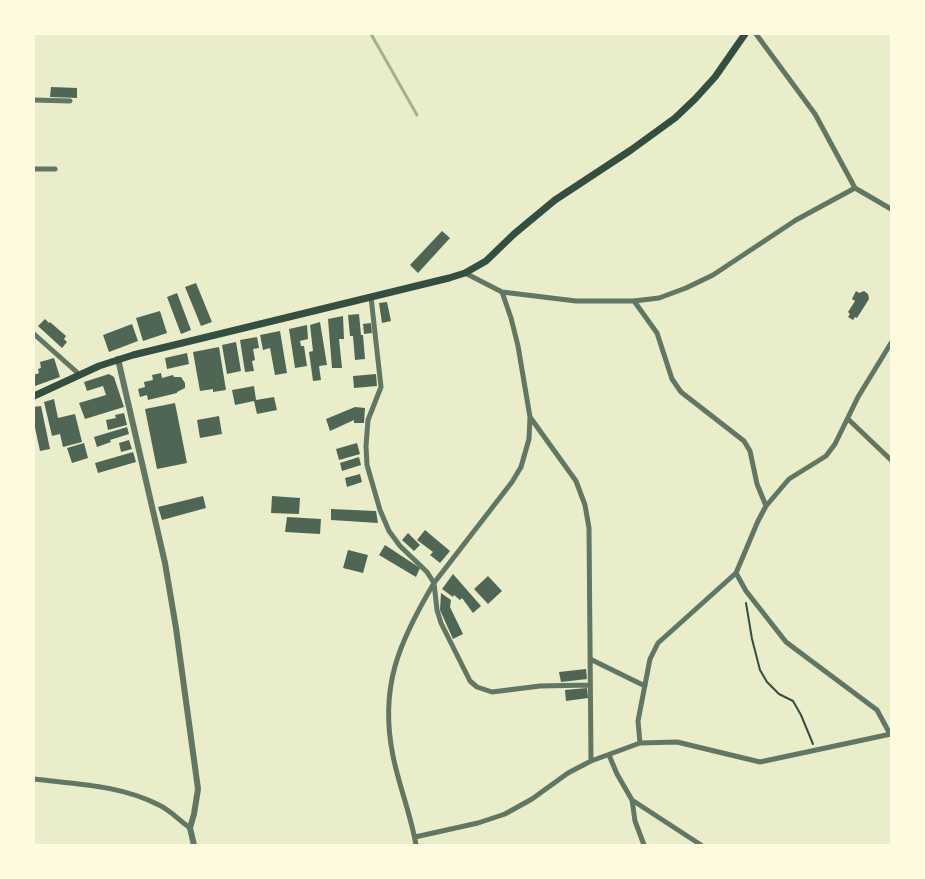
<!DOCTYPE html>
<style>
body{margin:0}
#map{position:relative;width:925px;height:879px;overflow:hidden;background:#e9edc9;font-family:Helvetica,sans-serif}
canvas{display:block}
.frame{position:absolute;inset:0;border:35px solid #fefae0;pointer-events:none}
</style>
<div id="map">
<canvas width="925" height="879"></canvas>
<div class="frame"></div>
</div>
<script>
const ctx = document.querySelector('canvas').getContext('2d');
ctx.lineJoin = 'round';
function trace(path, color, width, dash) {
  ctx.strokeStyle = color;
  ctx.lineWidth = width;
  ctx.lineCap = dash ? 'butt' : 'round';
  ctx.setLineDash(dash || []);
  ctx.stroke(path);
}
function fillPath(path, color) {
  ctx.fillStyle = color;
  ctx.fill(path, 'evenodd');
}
const stream = new Path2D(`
 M 371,34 L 417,115`);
const building = new Path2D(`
 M 51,87 L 77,88 L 77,98 L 50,97 Z
 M 442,231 L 450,238 L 418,273 L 410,265 Z
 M 196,283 L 212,322 L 201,326 L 185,287 Z
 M 856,291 L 859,293 L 864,291 L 868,294 L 869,299 L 857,318 L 855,317 L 853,320 L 848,317 L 850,314 L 848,312 L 855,301 L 852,299 Z
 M 177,293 L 191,330 L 181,334 L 167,297 Z
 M 387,302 L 391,321 L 382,323 L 379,303 Z
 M 160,311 L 167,333 L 143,341 L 136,318 Z
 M 359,314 L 361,335 L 363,335 L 365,359 L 355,360 L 353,336 L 350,336 L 348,315 Z
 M 343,316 L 344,339 L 339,339 L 342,368 L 332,368 L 328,319 Z
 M 45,319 L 49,323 L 50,322 L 66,336 L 64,339 L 67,342 L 62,348 L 38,326 Z
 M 320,322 L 327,365 L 319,366 L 321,380 L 313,381 L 309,352 L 313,351 L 310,325 Z
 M 371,323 L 372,333 L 364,334 L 363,324 Z
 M 132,324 L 138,341 L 109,352 L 103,335 Z
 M 307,325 L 308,339 L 300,341 L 301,346 L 304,346 L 307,366 L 295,368 L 289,329 Z
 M 280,331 L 287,373 L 275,375 L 270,348 L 263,350 L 260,335 Z
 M 257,337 L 259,348 L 253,349 L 255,360 L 252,361 L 254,371 L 245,372 L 240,340 Z
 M 236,342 L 241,371 L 227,374 L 222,345 Z
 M 219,347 L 226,390 L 213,392 L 213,389 L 200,391 L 193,352 Z
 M 187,353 L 189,364 L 167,369 L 165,358 Z
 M 54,358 L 60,377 L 35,386 L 34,375 L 39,373 L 38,369 L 41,368 L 40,362 Z
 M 161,373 L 162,378 L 173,375 L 174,377 L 181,377 L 185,383 L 185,388 L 177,392 L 177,393 L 148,400 L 147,395 L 140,397 L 138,389 L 145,387 L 144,382 L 153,380 L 152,375 Z
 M 109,374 L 114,377 L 124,407 L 85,419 L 79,403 L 106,395 L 103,386 L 87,391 L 84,382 Z
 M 376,374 L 377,386 L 354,388 L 353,376 Z
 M 254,386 L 256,400 L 274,397 L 277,410 L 257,414 L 254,401 L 235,405 L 232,390 Z
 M 54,399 L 58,418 L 75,414 L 82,442 L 63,447 L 60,434 L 52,436 L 44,402 Z
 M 175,403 L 187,463 L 157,469 L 145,409 Z
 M 41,406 L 50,449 L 40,451 L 34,423 L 34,407 Z
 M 355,407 L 365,408 L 364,423 L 354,423 L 354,420 L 330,431 L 326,419 Z
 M 124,413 L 127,425 L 108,430 L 106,420 L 116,418 L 115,415 Z
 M 219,416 L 222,434 L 200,438 L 197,420 Z
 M 127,427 L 129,434 L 110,440 L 111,442 L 97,447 L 94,437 Z
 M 129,440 L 132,449 L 121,452 L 119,443 Z
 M 84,443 L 88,458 L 72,463 L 67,448 Z
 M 357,443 L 360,454 L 339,460 L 336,449 Z
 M 133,452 L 136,462 L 98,473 L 95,463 Z
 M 359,457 L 361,465 L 342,471 L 340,463 Z
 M 360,474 L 362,482 L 347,487 L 345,478 Z
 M 203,496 L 206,508 L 162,520 L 158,507 Z
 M 272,496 L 300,498 L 299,514 L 271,513 Z
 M 331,509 L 376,511 L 378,523 L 331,520 Z
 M 287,517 L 321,519 L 320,534 L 285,532 Z
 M 425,530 L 450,551 L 440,563 L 430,555 L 433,552 L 417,540 Z
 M 408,533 L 420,545 L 414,551 L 402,540 Z
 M 385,545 L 420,568 L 416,577 L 379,555 Z
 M 348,550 L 368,555 L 363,573 L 343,568 Z
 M 453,574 L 481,606 L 473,613 L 462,598 L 460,600 L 454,595 L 453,597 L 442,589 Z
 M 488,576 L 502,591 L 488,604 L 474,589 Z
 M 441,593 L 451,600 L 450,607 L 463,634 L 453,639 L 440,610 Z
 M 586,669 L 587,679 L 561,682 L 559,672 Z
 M 587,688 L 588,698 L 566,701 L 565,690 Z`);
const path = new Path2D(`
 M 746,603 L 752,639 L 760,670 L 767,682 L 779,694 L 793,701 L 801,715 L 813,744`);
const minor = new Path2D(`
 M 756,34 L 815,114 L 855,188
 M 34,100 L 70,101
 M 34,169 L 55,169
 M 465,273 L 502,292 L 576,301 L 634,301 L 659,298 L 686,288 L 713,275 L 796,220 L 855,188 L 891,209
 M 371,297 L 381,387 L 368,420 L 366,446 L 367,465 L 380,510 L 389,531 L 400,546 L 427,572 L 434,583 L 437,610 L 441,623 L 470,681 L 477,687 L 492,692 L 540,686 L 590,685
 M 634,301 L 657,333 L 672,379 L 681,392 L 744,441 L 750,451 L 757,484 L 766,506
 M 34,334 L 80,375
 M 530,417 L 576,481 L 585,505 L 589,528 L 591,761
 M 848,419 L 891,460
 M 736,573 L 746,591 L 786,642 L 877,710 L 890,734
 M 590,659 L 645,686
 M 640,743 L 638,721 L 650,659 L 658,643 L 736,573 L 758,521 L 766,506 L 789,479 L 826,456 L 835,444 L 858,397 L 891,343
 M 609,755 L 617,774 L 632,800 L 701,845
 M 34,779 C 76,784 120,785 159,805 C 170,810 180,821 190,828
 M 632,800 L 635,821 L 644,845
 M 415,837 L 478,823 L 505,814 L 532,799 L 568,773 L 591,761 L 640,743 L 677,742 L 760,762 L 891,734
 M 416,845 C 411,815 399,786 393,756 C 379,687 399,642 434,583 L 512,482 L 521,467 L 529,439 L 530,417 L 518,346 L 511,318 L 502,292`);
const tertiary = new Path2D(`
 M 118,359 L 165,563 L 176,628 L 198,789 L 194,814 L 190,828 L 194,845`);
const secondary = new Path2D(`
 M 34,396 L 99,366 L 133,355 L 449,278 L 465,273 L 486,261 L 514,234 L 555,200 L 631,150 L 675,118 L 695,99 L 715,77 L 745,34`);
trace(stream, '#a3b18a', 3);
fillPath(building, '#4f6655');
trace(path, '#344e41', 2);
trace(minor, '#617663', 5);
trace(tertiary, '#617663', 6);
trace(secondary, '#344e41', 7);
</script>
